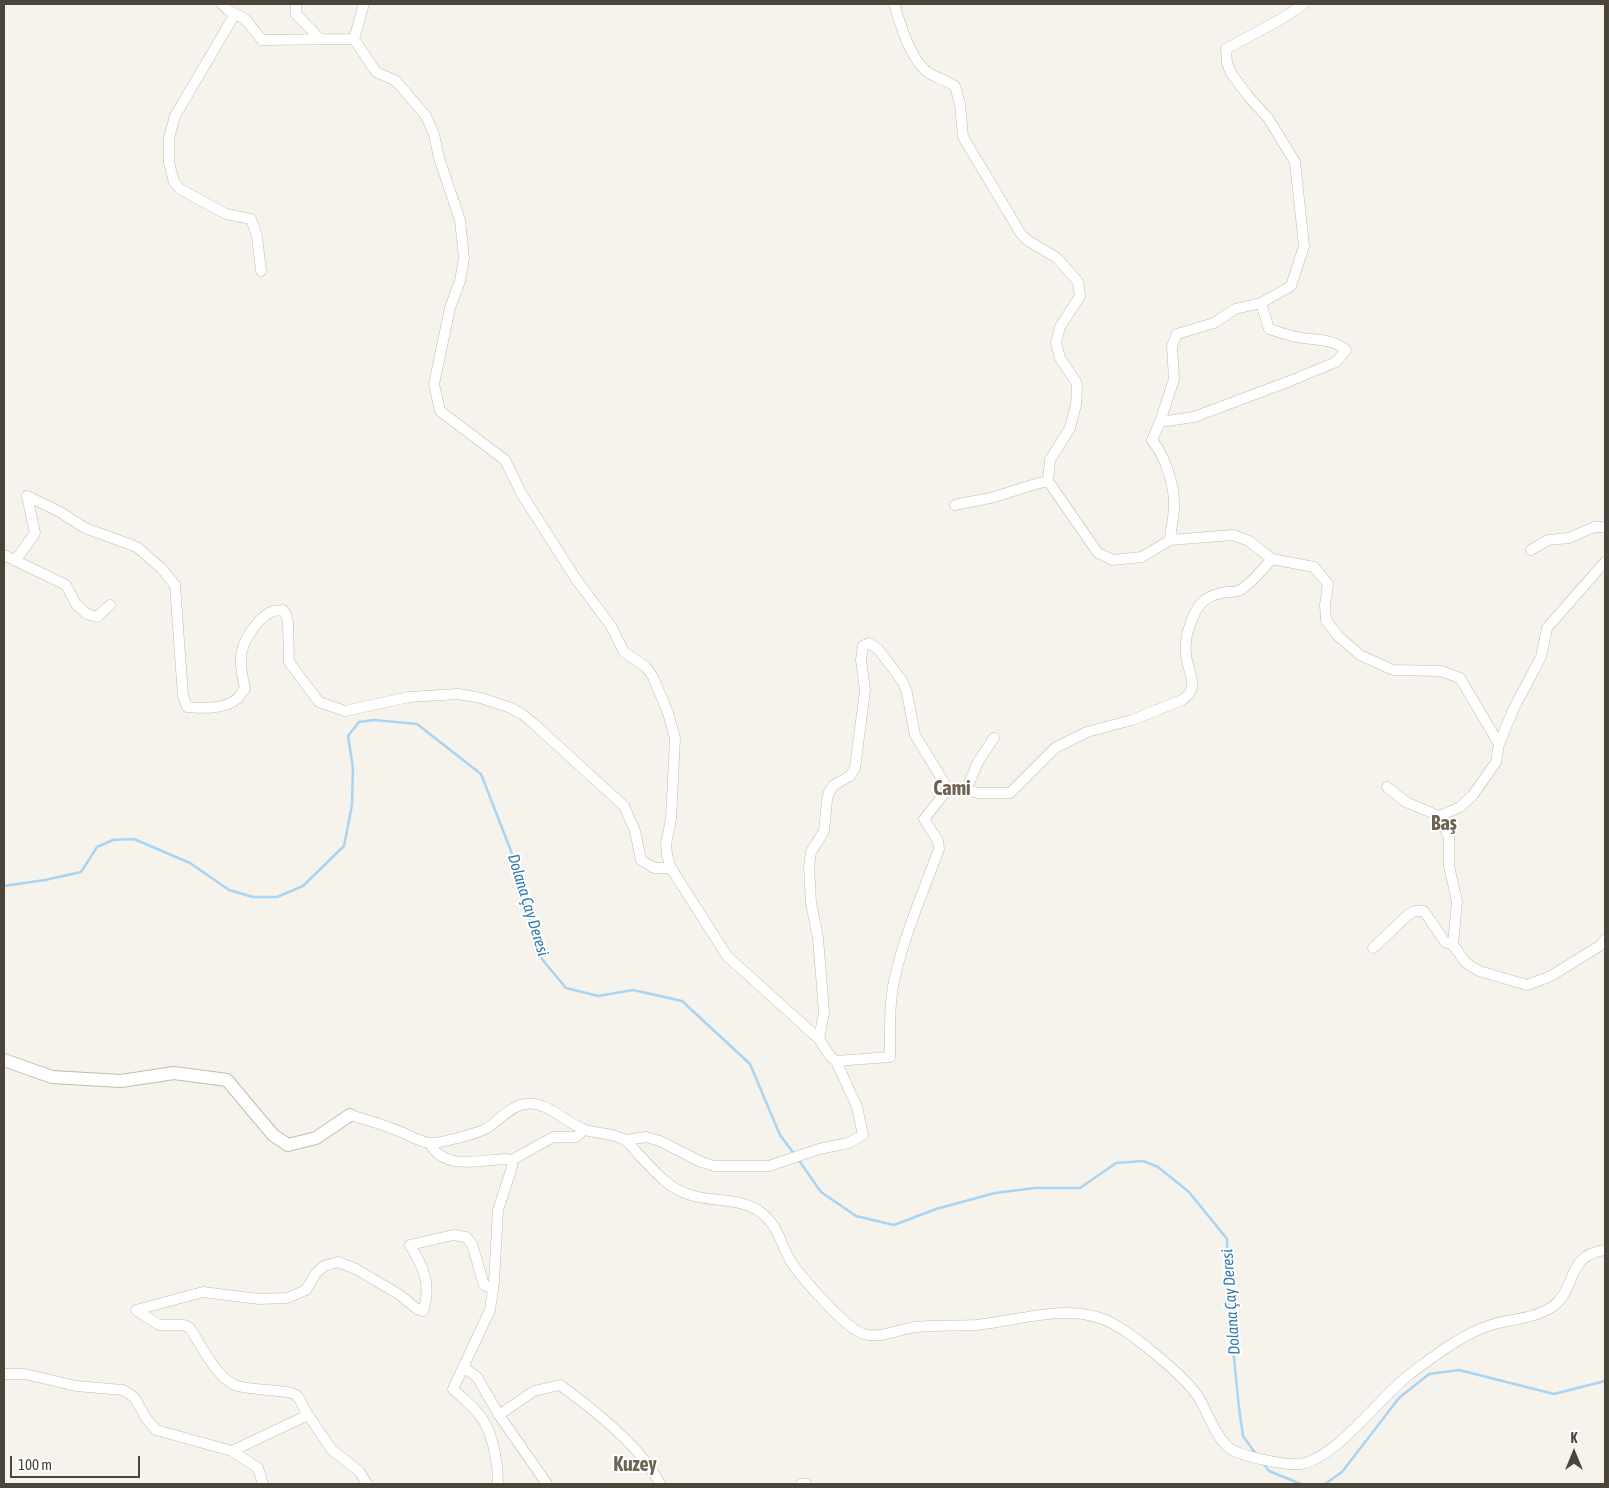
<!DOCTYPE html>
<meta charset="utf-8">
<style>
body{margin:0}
#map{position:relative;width:1609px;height:1488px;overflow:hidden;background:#f6f3ec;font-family:"Asap Condensed",sans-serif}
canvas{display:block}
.frame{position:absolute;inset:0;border:5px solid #4b4439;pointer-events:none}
.north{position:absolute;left:1549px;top:1428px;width:50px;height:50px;-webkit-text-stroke:4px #fff;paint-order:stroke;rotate:0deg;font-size:14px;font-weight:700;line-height:20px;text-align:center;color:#4b4439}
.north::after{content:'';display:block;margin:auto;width:18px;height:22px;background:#4b4439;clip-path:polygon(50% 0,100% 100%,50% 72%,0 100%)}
.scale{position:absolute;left:10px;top:1456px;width:130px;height:22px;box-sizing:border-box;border:2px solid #4b4439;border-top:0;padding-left:6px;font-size:15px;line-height:18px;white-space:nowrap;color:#4b4439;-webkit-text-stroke:4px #fff;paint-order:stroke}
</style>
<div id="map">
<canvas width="1609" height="1488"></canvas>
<div class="frame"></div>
<div class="north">K</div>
<div class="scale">100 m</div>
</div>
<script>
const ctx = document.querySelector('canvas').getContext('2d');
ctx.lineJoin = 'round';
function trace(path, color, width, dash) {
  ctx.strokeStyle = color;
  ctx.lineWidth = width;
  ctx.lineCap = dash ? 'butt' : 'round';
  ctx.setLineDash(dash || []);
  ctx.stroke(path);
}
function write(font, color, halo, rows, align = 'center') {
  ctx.font = font + ' "Asap Condensed",sans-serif';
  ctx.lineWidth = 4;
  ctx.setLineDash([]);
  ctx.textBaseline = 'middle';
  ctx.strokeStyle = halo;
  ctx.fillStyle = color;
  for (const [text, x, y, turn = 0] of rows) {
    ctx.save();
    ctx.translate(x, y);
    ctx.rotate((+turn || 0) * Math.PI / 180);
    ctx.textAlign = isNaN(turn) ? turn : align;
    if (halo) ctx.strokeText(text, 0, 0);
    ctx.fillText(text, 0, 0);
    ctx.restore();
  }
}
const stream = new Path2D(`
 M 4,886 L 45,880 L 81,872 L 97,847 L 113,840 L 134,839 L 190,863 L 229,890 L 253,897 L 277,897 L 303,886 L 344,846 L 352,805 L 353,768 L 348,736 L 359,722 L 374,720 L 417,724 L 481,774 L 511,851 L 541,958 L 566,988 L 598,996 L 633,990 L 682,1001 L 750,1064 L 780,1135 L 795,1155
 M 798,1159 L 821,1192 L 856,1216 L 894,1225 L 936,1209 L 995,1193 L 1035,1188 L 1080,1188 L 1116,1163 L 1143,1161 L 1158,1167 L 1189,1192 L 1227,1239 L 1228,1298 L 1239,1408 L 1243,1436 L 1256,1454
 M 1262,1462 L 1269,1471 L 1301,1484
 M 1325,1484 L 1342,1472 L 1399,1398 L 1429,1374 L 1459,1370 L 1554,1394 L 1605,1381`);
const minor = new Path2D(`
 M 222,4 L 228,10 L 245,19 L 262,40 L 354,39
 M 296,4 L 296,14 L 320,39
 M 364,4 L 354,39 L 376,72 L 396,81 L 426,116 L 434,134 L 439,158 L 460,220 L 464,258 L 460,281 L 450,308 L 434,384 L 440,411 L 505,460 L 521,493 L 576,579 L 611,626 L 624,652 L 646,667 L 653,677 L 668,713 L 675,738 L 671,819 L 666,844 L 667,855 L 671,868 L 727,956 L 819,1039 L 830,1056 L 836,1061 L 857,1107 L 863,1135 L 848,1143 L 819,1149 L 769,1166 L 714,1166 L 699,1161 L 660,1141 L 646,1137 L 626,1140
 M 894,4 C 901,25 910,61 930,74 C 939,78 947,81 955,86 L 960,104 L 963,137 L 1021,234 L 1027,240 L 1057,258 L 1078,282 L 1080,296 L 1060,327 L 1056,343 L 1060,358 L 1076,382 L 1077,388 L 1076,405 L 1070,428 L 1050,460 L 1048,481 L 1098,553 L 1113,560 L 1142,557 L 1170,540 L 1233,535 L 1249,541 L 1272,559 L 1314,567 L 1328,584 L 1325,605 L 1326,620 L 1338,636 L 1360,655 L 1393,670 L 1441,671 L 1460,678 L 1499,744
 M 235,14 L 175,116 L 169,138 L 169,163 L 174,182 L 180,189 L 226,214 L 251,219 L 257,236 L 261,271
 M 1160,422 L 1194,417 L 1290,381 L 1336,362 L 1346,350 C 1330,337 1311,341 1292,336 C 1284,334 1276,331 1269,329 L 1261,303
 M 955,505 C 968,501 981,501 994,497 C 1012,492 1029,485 1048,481
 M 1170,540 C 1171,530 1173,519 1174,509 C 1175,486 1166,458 1152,440 L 1160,422 L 1174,379 L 1172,346 L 1177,334 L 1214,323 L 1235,309 L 1261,303 L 1291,286 L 1304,246 L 1295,162 L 1268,118 L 1248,96 L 1231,73 L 1227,63 L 1226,49 L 1283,18 L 1304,4
 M 1531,550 L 1548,540 L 1569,538 L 1594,527 L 1605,527
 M 4,555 L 66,585 L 76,604 L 87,614 L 97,617 L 110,605
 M 15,561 L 35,533 L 27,496 L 60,512 L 85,528 L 137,547 L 162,569 L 175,585 L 183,696 L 187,707 C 203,708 224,710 238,698 C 240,696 242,691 245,689 C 243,678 240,667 241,657 C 242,641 257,619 271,612 C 274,610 280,611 283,610 L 285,612 L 288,622 L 289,662 L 319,702 L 345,711 L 409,697 L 458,694 L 481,698 L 511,708 L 522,714 L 533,723 L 624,806 L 635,831 L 641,860 L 654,868 L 671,868
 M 1387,787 L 1406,802 L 1439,816 L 1449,837 L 1449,866 L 1457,901 L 1453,945
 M 948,789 L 966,790 L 978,793 L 1010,793 L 1055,748 L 1087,732 L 1132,720 L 1182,700 C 1201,688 1188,673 1186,655 C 1185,645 1186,635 1190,625 C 1197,604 1205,595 1227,592 C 1232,592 1238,592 1242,589 C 1253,581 1263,569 1272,559
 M 966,790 L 978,762 L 994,738
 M 1439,816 L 1460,807 L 1473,795 L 1496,762 L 1499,744 L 1513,710 L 1541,657 L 1547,628 L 1605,562
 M 1373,948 L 1408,915 L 1414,911 L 1424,911 L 1445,942 L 1453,945 L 1466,963 L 1479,971 L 1527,985 L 1551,976 L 1601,945 L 1605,939
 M 819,1039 L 824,1012 L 818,938 L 811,903 L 809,866 L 811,852 L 824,831 L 827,800 L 829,792 L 834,785 L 850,776 L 855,768 L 865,690 L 861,660 L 863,646 L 869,643 L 878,649 L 903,682 L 907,693 L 915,735 L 948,789
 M 836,1061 L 890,1057 C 890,1032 889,1006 894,981 C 904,936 923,892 939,849 L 938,841 L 924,819 L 948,789
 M 350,1115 C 368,1120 384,1125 401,1132 C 409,1135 420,1142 429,1143 C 437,1144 480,1133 487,1128 C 498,1121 511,1106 525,1104 C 547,1100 566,1124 586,1130 C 598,1134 612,1133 623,1139 C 629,1142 634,1149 639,1155 C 653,1169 666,1186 685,1193 C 710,1204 742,1195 764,1215 C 778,1227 781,1244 790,1260 C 800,1276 847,1330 864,1334 C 881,1339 898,1329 916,1327 C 936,1325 956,1326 976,1325 C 1018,1321 1063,1304 1103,1319 C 1126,1327 1183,1375 1197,1395 C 1208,1411 1213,1433 1228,1447 C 1238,1456 1287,1466 1300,1464 C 1336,1459 1380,1397 1410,1374 C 1436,1355 1463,1333 1494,1324 C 1513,1319 1536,1318 1552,1307 C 1578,1289 1565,1255 1605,1250
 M 430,1143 C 443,1171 480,1160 505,1159 L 512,1160 L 553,1137 L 576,1137 L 584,1130
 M 463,1367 L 477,1377 L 499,1415 L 547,1484
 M 4,1374 L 25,1374 L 76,1386 L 123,1390 L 134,1397 L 146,1418 L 156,1430 L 232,1451 L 258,1468 L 263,1484
 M 308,1415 C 304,1410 301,1399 296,1395 C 288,1389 249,1391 235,1385 C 217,1378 200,1344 190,1328 L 184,1325 L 159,1325 L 136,1310 L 203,1292 L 259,1299 L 287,1298 L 306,1290 L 316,1273 L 324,1266 L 338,1262 L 356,1269 L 400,1295 L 417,1309 L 423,1311 C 432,1285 423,1266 410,1245 L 453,1235 L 466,1237 L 472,1244 L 484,1285 L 492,1288
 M 499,1415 L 534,1391 L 560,1385 C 593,1409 642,1447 660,1484
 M 232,1451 L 308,1415 L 332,1450 L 359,1471 L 367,1484
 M 498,1484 C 498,1465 494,1437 483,1420 C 476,1408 462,1398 453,1389 L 490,1310 L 494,1282 L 498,1210 L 512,1167 L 512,1160
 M 801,1484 L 806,1484`);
const tertiary = new Path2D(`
 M 4,1060 L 52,1077 L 121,1081 L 174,1073 L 227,1080 L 273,1135 L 288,1145 L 316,1138 L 350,1115`);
const waterNames = [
 ["Dolana Çay Deresi",528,905,73],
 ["Dolana Çay Deresi",1231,1302,-94]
];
const districtNames = [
 ["Cami",952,789],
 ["Baş",1444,824],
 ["Kuzey",635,1465]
];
trace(stream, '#a9d4f2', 2.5);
trace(minor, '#c2bbae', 11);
trace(tertiary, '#c2bbae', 14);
trace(minor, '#fff', 10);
trace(tertiary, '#fff', 12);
write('italic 16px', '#2e7ab2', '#fff', waterNames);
write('bold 20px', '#6e6250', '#fff', districtNames);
</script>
